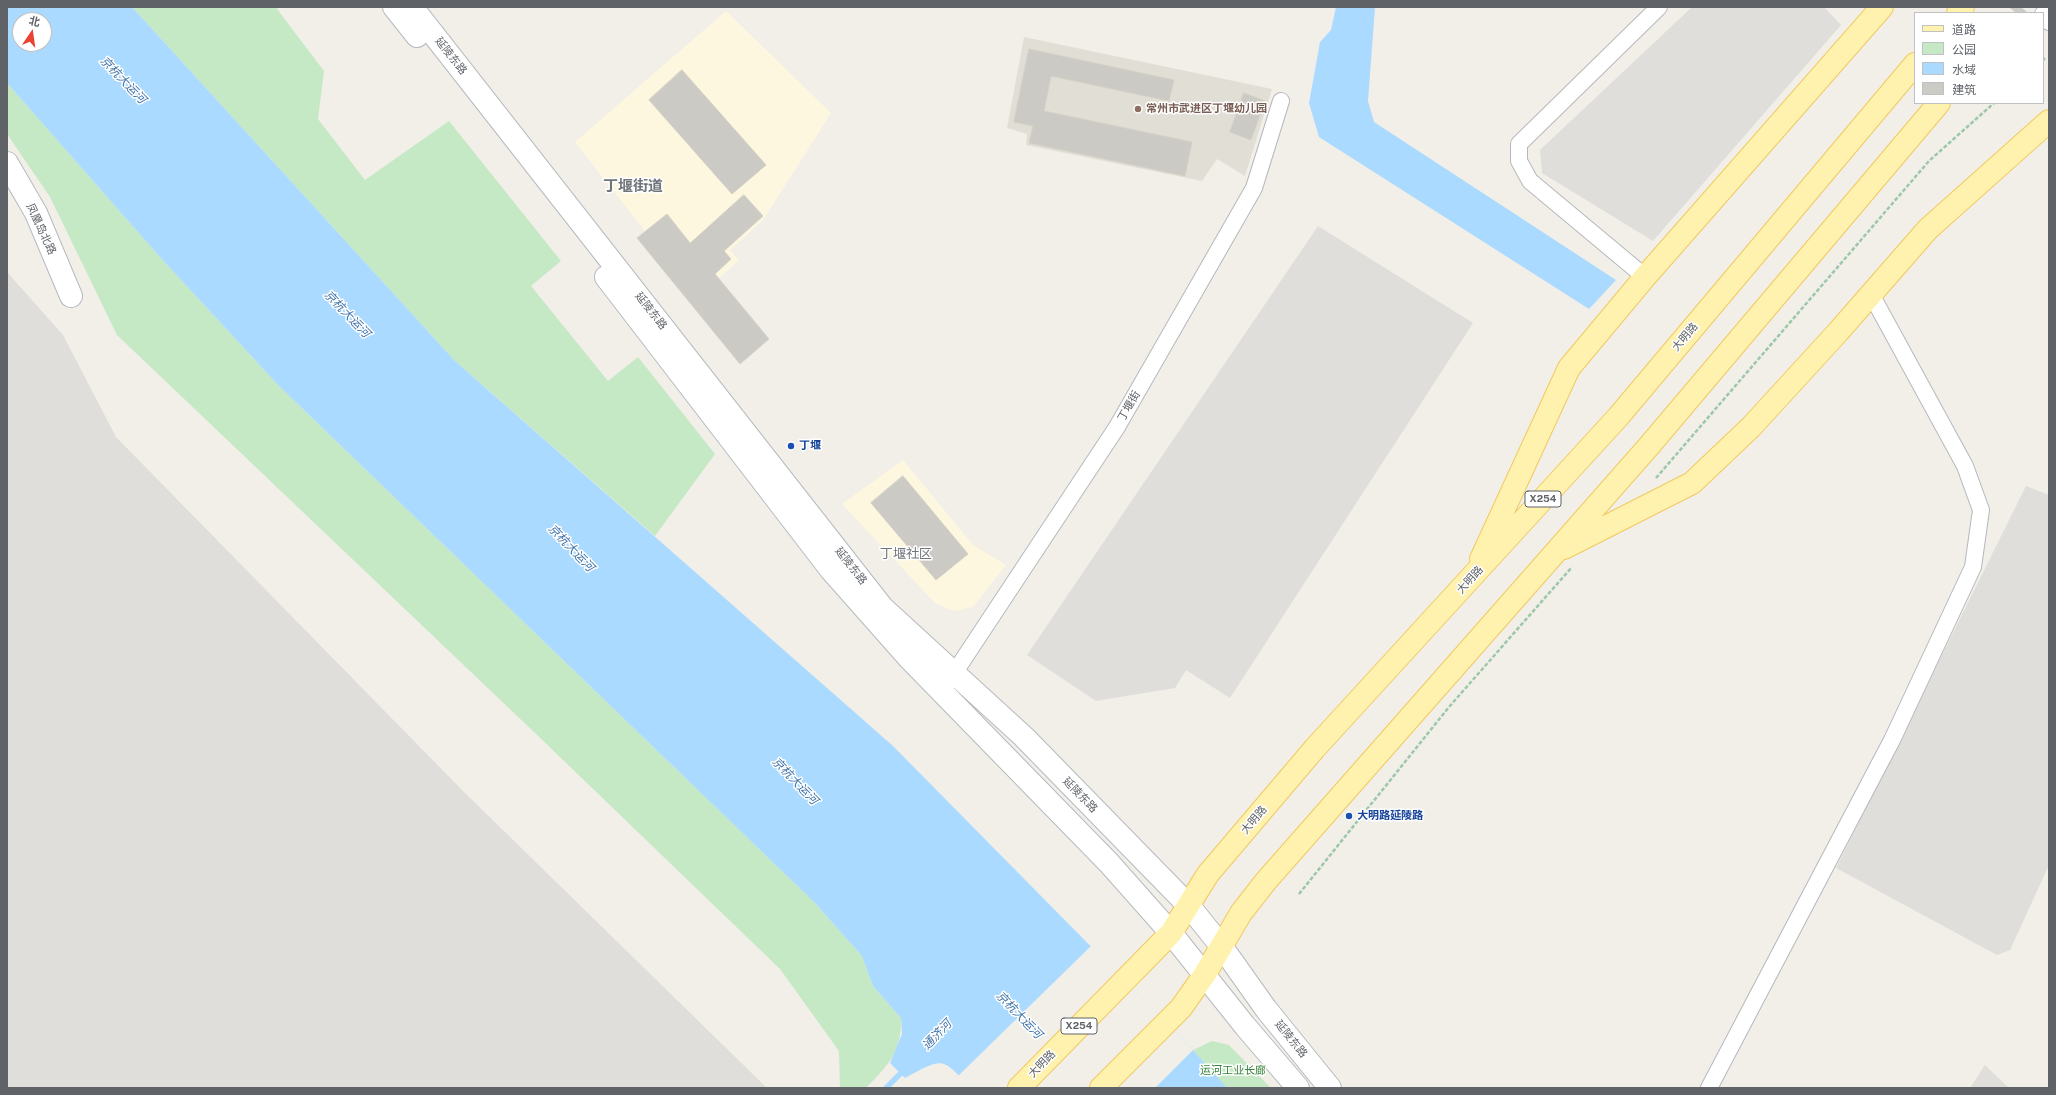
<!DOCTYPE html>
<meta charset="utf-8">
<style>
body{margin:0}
#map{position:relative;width:2056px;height:1095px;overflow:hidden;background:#f1efe8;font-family:"Public Sans","Noto Sans SC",sans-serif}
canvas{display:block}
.frame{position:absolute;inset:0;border:8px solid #5f6368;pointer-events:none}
.legend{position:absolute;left:1914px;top:12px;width:130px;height:92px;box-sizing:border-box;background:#fff;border:1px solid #bfc1c3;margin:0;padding:5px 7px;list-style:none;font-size:12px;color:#5f6368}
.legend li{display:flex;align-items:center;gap:8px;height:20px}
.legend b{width:20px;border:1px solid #bfc1c3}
.north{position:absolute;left:12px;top:12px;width:40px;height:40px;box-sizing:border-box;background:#fff;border:1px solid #bfc1c3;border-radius:50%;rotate:13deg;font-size:11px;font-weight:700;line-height:16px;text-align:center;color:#5f6368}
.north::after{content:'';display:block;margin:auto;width:14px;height:18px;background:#ea4335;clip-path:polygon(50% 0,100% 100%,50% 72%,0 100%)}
</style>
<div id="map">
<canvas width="2056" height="1095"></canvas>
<div class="frame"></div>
<ul class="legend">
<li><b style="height:5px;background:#fff2af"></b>道路</li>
<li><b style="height:11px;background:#c5e8c5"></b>公园</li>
<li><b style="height:11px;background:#aadaff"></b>水域</li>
<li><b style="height:11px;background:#cccac5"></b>建筑</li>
</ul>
<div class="north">北</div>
</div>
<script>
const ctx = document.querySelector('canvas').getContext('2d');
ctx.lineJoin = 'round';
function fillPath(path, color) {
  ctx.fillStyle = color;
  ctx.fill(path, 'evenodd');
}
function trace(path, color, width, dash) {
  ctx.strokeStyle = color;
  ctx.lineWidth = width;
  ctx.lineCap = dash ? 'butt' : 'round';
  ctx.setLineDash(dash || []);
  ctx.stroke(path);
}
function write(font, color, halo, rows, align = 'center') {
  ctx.font = font + ' "Public Sans","Noto Sans SC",sans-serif';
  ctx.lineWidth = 3;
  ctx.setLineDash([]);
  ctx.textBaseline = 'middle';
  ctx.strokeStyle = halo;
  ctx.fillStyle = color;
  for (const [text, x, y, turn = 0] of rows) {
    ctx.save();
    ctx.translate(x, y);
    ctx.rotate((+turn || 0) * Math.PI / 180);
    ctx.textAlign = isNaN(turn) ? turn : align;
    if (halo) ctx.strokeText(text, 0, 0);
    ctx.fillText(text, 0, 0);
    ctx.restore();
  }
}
const commercial = new Path2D(`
 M 726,11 L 831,113 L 763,220 L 730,250 L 739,260 L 719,278 L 667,214 L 645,231 L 575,142 Z
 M 903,460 L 973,545 L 1006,565 L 973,607 L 954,611 L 935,603 L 842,504 Z`);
const industrial = new Path2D(`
 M 1692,7 L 1824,7 L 1841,25 L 1653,241 L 1542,173 L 1540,150 Z
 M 1318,226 L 1473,323 L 1230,698 L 1186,670 L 1175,688 L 1096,701 L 1027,655 Z
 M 7,272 L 63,335 L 116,437 L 464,792 L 767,1088 L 7,1088 Z
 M 2026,486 L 2049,495 L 2049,865 L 2010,950 L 1997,955 L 1836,868 Z
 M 1985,1065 L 2009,1088 L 1970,1088 Z`);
const education = new Path2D(`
 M 1024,37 L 1272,89 L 1245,176 L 1217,159 L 1202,181 L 1026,145 L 1027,134 L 1007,128 Z`);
const green = new Path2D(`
 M 132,7 L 279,7 L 277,9 L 324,71 L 318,119 L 365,180 L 449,121 L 561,261 L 531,286 L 608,381 L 638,357 L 715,454 L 655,536 L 455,361 Z
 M 7,83 L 159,256 L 278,385 L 814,902 L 862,956 L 873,986 L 901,1018 C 902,1052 888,1065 866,1088 L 840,1088 L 839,1051 L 780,969 L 534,732 L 117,335 L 50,197 L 7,134 Z
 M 1212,1041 L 1229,1045 L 1271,1088 L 1226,1088 L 1193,1050 Z`);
const water = new Path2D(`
 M 7,7 L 132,7 L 455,361 L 893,746 L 1193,1050 L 1227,1088 L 971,1088 C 941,1057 944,1057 905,1078 L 890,1063 L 902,1034 L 901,1018 L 873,986 L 862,956 L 814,902 L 278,385 L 159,256 L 7,83 ZM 20,20 L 44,20 L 44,44 L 20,44 Z
 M 1336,7 L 1375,7 L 1368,101 L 1374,122 L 1616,280 L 1589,309 L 1319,137 L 1309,103 L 1320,42 L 1331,30 Z`);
const pier = new Path2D(`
 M 1091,946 L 1193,1050 L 1155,1088 L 971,1088 L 958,1076 Z`);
const stream = new Path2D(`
 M 886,1088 L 905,1069`);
const building = new Path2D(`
 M 1029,49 L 1174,80 L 1169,101 L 1051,76 L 1044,111 L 1192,142 L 1185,176 L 1029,143 L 1033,126 L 1014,122 Z
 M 682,70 L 766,165 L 732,194 L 649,100 Z
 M 1244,93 L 1265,101 L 1251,140 L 1230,132 Z
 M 744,195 L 763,216 L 724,251 L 731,259 L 715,274 L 769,339 L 740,364 L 637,238 L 667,214 L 690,243 Z
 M 903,476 L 968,554 L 936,580 L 871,503 Z`);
const primaryTunnel = new Path2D(`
 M 2016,13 L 2021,7`);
const path = new Path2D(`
 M 2043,60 L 2045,58
 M 1656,478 L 1929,161 L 1994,103
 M 1299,894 L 1449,707 L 1572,567`);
const street = new Path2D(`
 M 2043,14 L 2049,22
 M 1645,277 L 1530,181 L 1519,161 L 1519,144 L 1659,7
 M 949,681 L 1117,427 L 1254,188 L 1281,101
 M 1709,1088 L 1892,740 L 1973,567 L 1981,510 L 1965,466 L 1871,294`);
const secondary = new Path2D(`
 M 394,7 L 417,36
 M 412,7 L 882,607 L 1024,737 L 1189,906 L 1222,947 L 1266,1009 L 1330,1088
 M 7,163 L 36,213 L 71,296
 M 606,277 L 831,570 L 908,657 L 1109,863 L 1171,933 L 1245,1026 L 1298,1088`);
const primary = new Path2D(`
 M 1958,13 L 1963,7
 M 1564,548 L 1692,483 L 1751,427 L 1838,332 L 1928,229 L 2049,121
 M 1481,559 L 1569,368 L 1645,277 L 1882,7
 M 1019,1088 L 1171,933 L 1208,874 L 1315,748 L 1618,417 L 1915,64
 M 1101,1088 L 1181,1008 L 1205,974 L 1241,913 L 1266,881 L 1649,446 L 1939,103`);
const markers = [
 [1138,109,4,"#8d6e63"],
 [791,446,4,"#1a4fb4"],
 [1349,816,4,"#1a4fb4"]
];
const shields = [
 [1543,499,36],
 [1079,1026,36]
];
const shieldNames = [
 ["X254",1543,499],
 ["X254",1079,1026]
];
const streetNames = [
 ["延陵东路",451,56,52],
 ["凤凰岛北路",41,229,65],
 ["延陵东路",651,311,52],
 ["大明路",1685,337,-50],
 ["丁堰街",1129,406,-60],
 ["延陵东路",851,566,52],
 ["大明路",1470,580,-48],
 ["延陵东路",1080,795,46],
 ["大明路",1254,820,-50],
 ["延陵东路",1291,1039,51],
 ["大明路",1042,1064,-46]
];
const educationNames = [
 ["常州市武进区丁堰幼儿园",1146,109]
];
const transitNames = [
 ["丁堰",799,446],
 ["大明路延陵路",1357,816]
];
const parkNames = [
 ["运河工业长廊",1233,1071]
];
const waterNames = [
 ["京杭大运河",123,80,46],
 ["京杭大运河",347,314,46],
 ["京杭大运河",571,548,46],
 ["京杭大运河",795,781,46],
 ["京杭大运河",1019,1015,46],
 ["通济河",937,1035,-46]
];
const quarterNames = [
 ["丁堰社区",906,554]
];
const districtNames = [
 ["丁堰街道",633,186]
];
fillPath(commercial, '#fef7e0');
fillPath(industrial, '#e0deda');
fillPath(education, '#e1ded6');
fillPath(green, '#c5e8c5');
fillPath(water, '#aadaff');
fillPath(pier, '#f1efe8');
trace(stream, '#aadaff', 5.5);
fillPath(building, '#cccac5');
trace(building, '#d6d1c6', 1);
trace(primaryTunnel, '#ccccc8', 22, [22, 11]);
trace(street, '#b5b8bc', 18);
trace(secondary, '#b6babf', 24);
trace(primary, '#f2c960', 24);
trace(path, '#9cc7a9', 2.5, [4, 2]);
trace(street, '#fff', 16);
trace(secondary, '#fff', 22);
trace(primary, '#fff2af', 22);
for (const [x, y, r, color] of markers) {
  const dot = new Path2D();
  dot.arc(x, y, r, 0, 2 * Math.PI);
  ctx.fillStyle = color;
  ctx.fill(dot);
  trace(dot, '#fff', 1.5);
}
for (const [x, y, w] of shields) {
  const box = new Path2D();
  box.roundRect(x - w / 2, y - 8, w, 16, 3);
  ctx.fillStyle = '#fff';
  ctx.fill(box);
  trace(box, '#5f6368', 1);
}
write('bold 10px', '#5f6368', null, shieldNames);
write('11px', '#5f6368', '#fff', streetNames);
write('bold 11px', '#785e54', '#fff', educationNames, 'left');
write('bold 11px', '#164399', '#fff', transitNames, 'left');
write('11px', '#348238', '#fff', parkNames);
write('italic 12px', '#4174aa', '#fff', waterNames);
write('13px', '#70757a', '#fff', quarterNames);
write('bold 15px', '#70757a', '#fff', districtNames);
</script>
